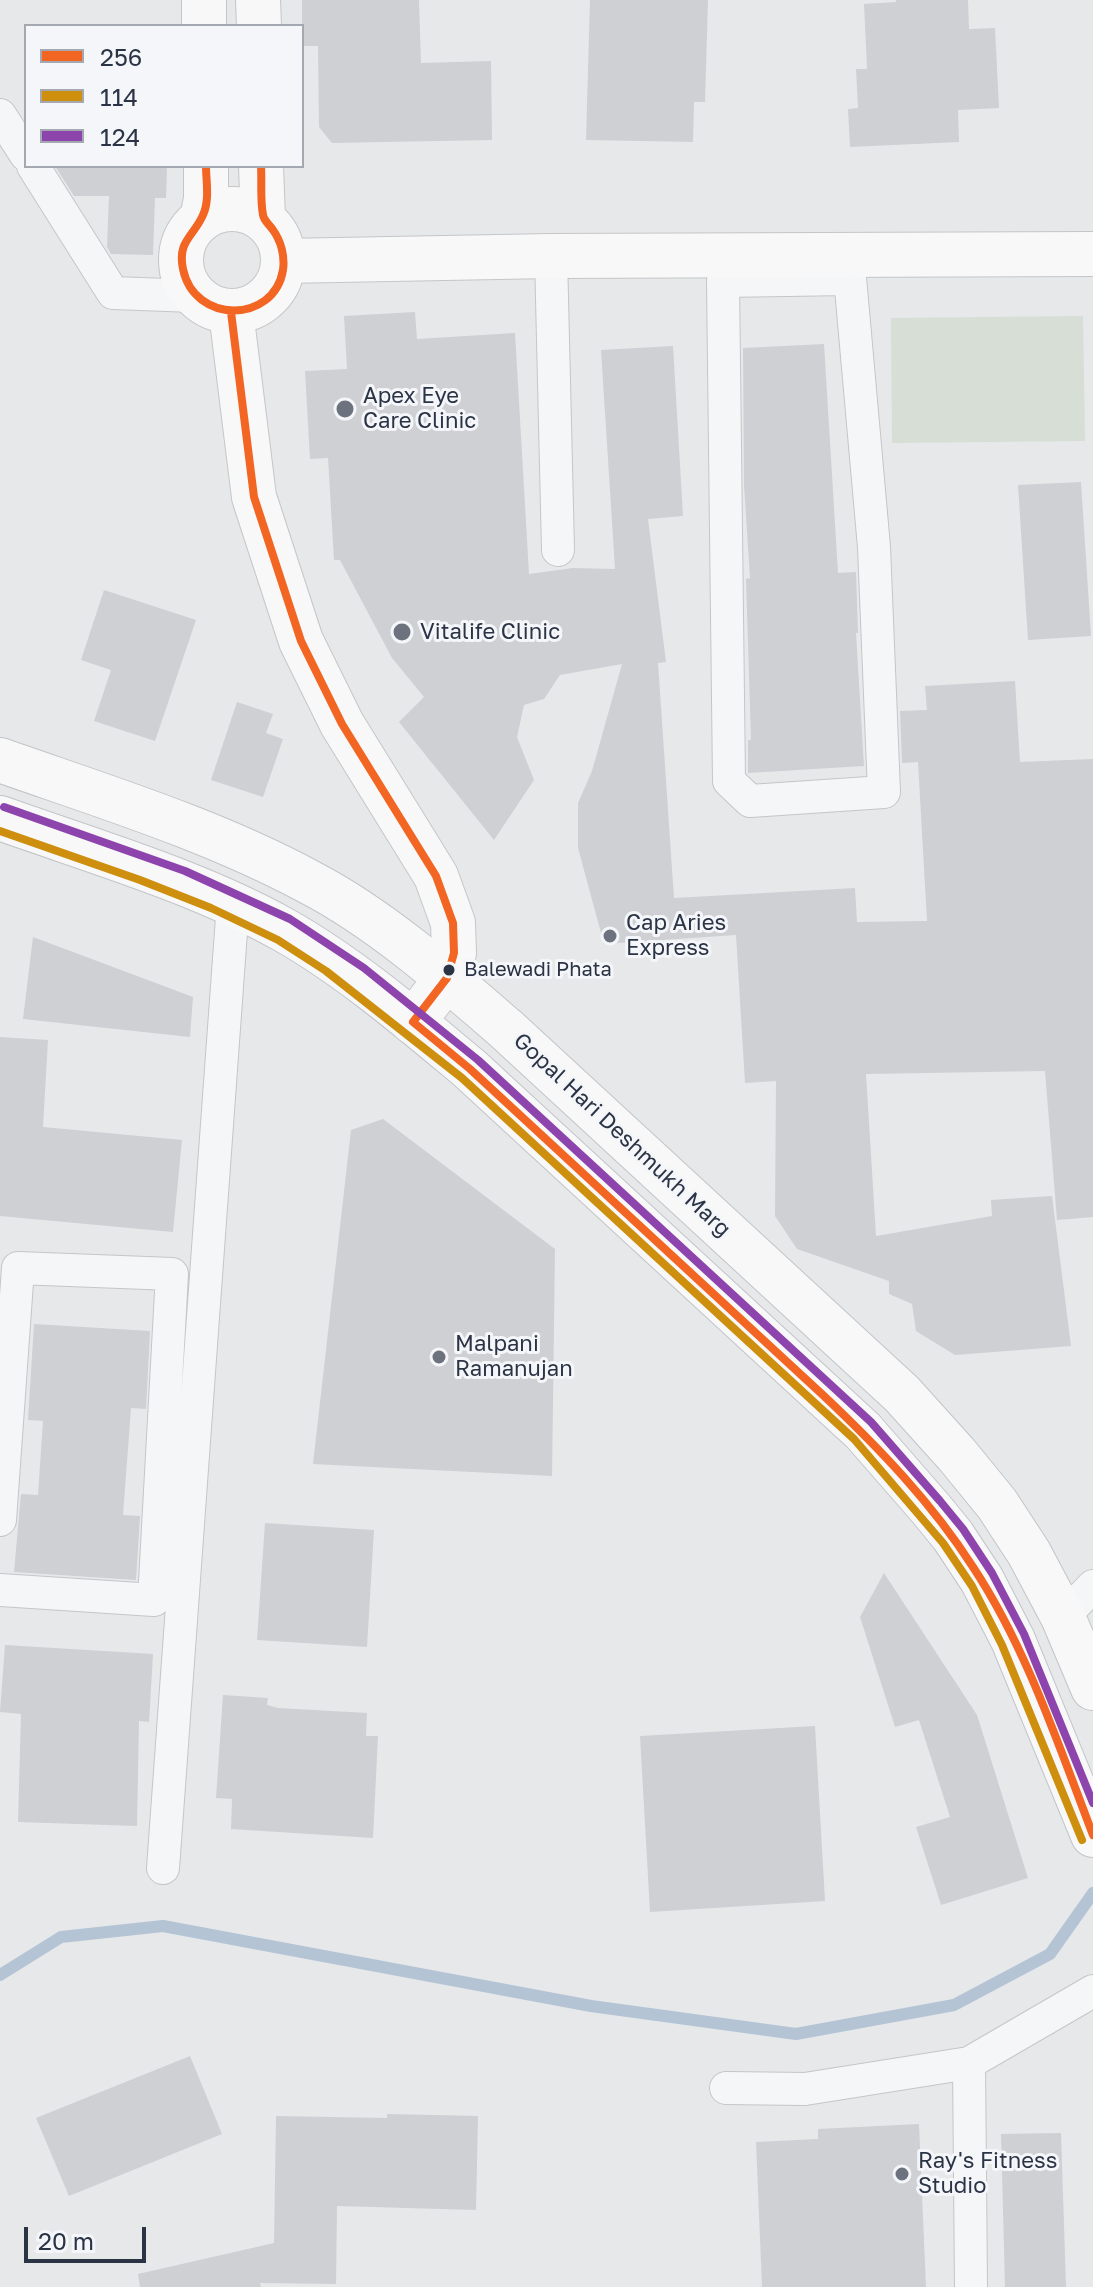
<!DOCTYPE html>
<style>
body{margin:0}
#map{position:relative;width:1093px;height:2287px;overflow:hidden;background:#e6e8ea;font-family:"Golos Text",sans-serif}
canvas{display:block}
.legend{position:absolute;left:24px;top:24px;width:280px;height:144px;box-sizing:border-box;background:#f4f6f9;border:2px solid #a4a8b1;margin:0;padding:10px 14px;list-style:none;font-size:24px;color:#2b3445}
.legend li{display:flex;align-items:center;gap:16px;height:40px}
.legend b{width:40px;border:2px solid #a4a8b1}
.scale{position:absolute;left:24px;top:2227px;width:122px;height:36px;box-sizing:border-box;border:4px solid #2b3445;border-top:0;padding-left:10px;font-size:24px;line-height:28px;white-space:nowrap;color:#2b3445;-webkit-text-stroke:6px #f4f6f9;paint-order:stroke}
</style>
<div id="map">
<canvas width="1093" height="2287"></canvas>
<ul class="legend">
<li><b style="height:10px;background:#f26522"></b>256</li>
<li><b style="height:10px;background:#ce8f0e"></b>114</li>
<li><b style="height:10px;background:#8e44ad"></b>124</li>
</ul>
<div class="scale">20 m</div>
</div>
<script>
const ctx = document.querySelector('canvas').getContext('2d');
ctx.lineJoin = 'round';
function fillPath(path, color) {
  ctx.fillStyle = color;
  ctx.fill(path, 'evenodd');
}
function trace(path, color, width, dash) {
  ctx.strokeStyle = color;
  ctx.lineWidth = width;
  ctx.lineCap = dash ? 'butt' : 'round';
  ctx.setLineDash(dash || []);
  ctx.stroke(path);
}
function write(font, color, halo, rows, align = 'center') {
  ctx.font = font + ' "Golos Text",sans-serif';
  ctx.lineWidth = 6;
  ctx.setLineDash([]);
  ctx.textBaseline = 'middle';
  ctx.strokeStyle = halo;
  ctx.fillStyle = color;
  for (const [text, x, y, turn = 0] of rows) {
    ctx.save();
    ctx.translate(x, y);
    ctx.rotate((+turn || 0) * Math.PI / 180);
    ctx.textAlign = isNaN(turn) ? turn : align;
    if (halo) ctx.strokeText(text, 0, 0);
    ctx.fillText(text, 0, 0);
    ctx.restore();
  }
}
const green = new Path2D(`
 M 1083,316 L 1085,441 L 892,443 L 891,318 Z`);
const stream = new Path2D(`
 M 0,1975 L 61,1937 L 163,1926 L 591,2006 L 796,2034 L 954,2005 L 1050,1954 L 1093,1893`);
const building = new Path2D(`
 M 302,0 L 419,0 L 421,63 L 491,61 L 492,140 L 332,143 L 319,127 L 318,46 L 302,46 Z
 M 590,0 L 708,0 L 705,102 L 694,102 L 693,142 L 586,140 Z
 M 896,0 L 968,0 L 969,29 L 995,28 L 999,108 L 958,110 L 959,142 L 850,147 L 848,109 L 858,108 L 856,69 L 867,69 L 864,4 L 896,2 Z
 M 55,166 L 167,166 L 166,198 L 155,198 L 153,255 L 111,254 L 107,247 L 109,196 L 74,196 Z
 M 415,312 L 417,339 L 515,333 L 529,574 L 573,568 L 615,569 L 601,350 L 673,346 L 683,516 L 648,519 L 666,662 L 658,663 L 674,898 L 855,888 L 857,922 L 927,921 L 918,762 L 902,763 L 900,711 L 927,710 L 925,686 L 1015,681 L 1020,762 L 1093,759 L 1093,1217 L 1057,1220 L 1045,1071 L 866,1074 L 876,1236 L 992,1216 L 991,1200 L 1052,1196 L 1071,1346 L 955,1355 L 916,1331 L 912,1304 L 889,1294 L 889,1281 L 797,1249 L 775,1216 L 776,1081 L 745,1083 L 736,935 L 604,944 L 578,848 L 578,803 L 592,771 L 622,664 L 560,675 L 544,699 L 524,705 L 517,737 L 534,780 L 494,840 L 399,722 L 424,697 L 392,658 L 340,560 L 334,560 L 328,458 L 310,459 L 305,371 L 347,369 L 344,316 Z
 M 824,344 L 838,573 L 856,572 L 858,633 L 856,633 L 864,766 L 748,773 L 748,740 L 751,740 L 746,579 L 750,578 L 744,485 L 743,348 Z
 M 1081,482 L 1091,636 L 1028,640 L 1018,485 Z
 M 104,590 L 196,620 L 155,741 L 94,721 L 111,670 L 81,660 Z
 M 237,702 L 273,714 L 266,733 L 283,739 L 263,797 L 211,780 Z
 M 33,937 L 193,997 L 190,1037 L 23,1019 Z
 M 0,1037 L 48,1040 L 43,1127 L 182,1140 L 173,1232 L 0,1216 Z
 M 383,1119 L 555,1249 L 552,1476 L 313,1464 L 351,1130 Z
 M 34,1324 L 150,1331 L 146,1409 L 131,1408 L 123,1515 L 140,1516 L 136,1580 L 14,1572 L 21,1494 L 38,1495 L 43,1421 L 28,1420 Z
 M 265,1523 L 374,1530 L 367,1647 L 257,1640 Z
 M 884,1573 L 977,1715 L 1028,1878 L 941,1905 L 916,1827 L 950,1817 L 919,1720 L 895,1727 L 860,1617 Z
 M 5,1645 L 153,1654 L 149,1722 L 139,1721 L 137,1826 L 18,1822 L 21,1714 L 0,1712 Z
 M 223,1695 L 268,1698 L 267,1705 L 278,1708 L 367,1713 L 366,1736 L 378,1736 L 373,1838 L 231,1829 L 232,1799 L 216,1798 Z
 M 815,1726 L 825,1901 L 650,1912 L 640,1736 Z
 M 190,2056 L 222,2134 L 69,2196 L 36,2118 Z
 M 387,2114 L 478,2116 L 476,2210 L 337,2206 L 336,2284 L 260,2283 L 261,2287 L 140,2287 L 138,2274 L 274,2243 L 276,2116 L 387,2118 Z
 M 919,2124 L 926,2287 L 762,2287 L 756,2142 L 818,2139 L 818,2129 Z
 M 1061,2133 L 1066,2287 L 1005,2287 L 1001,2134 Z`);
const street = new Path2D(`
 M 0,115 L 26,155
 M 33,166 L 113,293 L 194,296
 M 848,255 L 874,547 L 884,792 L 750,801 L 729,781 L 723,281 L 849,279
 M 551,256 L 558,550
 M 0,1520 L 18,1268 L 172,1274 L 154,1600 L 0,1590
 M 1063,1617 L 1093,1586
 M 163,1868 L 233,904
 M 726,2088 L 805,2089 L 969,2063
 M 971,2287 L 969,2063 L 1093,1991`);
const secondary = new Path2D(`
 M 204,0 L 204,26
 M 258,0 L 259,26
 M 261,166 L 263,219
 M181 260a51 51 0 1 1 102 0a51 51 0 1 1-102 0Z
 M 202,219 L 206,199 L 206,166
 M 284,261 L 551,256 L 1093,254
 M 231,312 L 254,497 L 301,641 L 342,724 L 436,876 L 453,923 L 454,953 L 447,978 L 413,1022`);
const primary = new Path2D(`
 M 0,760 C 105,797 213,830 311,883 C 380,919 447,978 506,1029 L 902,1394 L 957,1455 L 997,1504 L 1029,1553 L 1063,1617 L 1093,1688
 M 0,818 C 95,852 196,881 284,930 C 351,968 411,1020 470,1069 L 863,1431 L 931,1509 L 953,1536 L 982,1580 L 1013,1640 L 1093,1835`);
const bus1 = new Path2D(`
 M 206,166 C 206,181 210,200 203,215 C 194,236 177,241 183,269 C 194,324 274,324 283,270 C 285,256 281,241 273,230 C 269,224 264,221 263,215 C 260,199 262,182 261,166
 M 231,312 L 254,497 L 301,641 L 342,724 L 436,876 L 453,923 L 454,953 L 447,978 L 413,1022 L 470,1069 L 824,1396 C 879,1448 932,1503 973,1567 C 1027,1649 1058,1744 1093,1835`);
const bus2 = new Path2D(`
 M 0,831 L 140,880 L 211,908 L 278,940 L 326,971 L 462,1078 L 854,1439 L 943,1543 L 972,1586 L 1002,1645 L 1082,1840`);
const bus3 = new Path2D(`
 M 4,807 L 185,871 L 290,919 L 364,968 L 478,1060 L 871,1422 L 940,1501 L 963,1529 L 992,1573 L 1024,1634 L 1093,1803`);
const markers = [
 [345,409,10,"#6c737f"],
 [402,632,10,"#6c737f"],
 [610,936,8,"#6c737f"],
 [449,970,7,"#2b3445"],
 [439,1357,8,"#6c737f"],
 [902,2174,8,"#6c737f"]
];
const busNames = [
 ["Balewadi Phata",464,970]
];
const poiNames = [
 ["Apex Eye",363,396],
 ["Care Clinic",363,421],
 ["Vitalife Clinic",420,632],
 ["Cap Aries",626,923],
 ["Express",626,948],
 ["Malpani",455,1344],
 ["Ramanujan",455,1369],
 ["Ray's Fitness",918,2161],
 ["Studio",918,2186]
];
const streetNames = [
 ["Gopal Hari Deshmukh Marg",622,1135,43]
];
fillPath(green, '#d6ded6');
trace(stream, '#b4c4d5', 12);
fillPath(building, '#ced0d3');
trace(street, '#c4c6c8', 34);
trace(secondary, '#c4c6c8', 46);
trace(primary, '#c2c5c8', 46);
trace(street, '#f5f6f7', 32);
trace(secondary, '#f8f8f8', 44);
trace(primary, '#f8f8f8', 44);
trace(bus1, '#f26522', 8);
trace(bus2, '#ce8f0e', 8);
trace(bus3, '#8e44ad', 8);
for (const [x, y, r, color] of markers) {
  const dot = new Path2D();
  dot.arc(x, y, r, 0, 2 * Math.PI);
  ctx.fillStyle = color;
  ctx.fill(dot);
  trace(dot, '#f4f6f9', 3);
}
write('20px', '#2b3445', '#f4f6f9', busNames, 'left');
write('22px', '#2b3445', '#f4f6f9', poiNames, 'left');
write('22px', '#2b3445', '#f4f6f9', streetNames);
</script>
